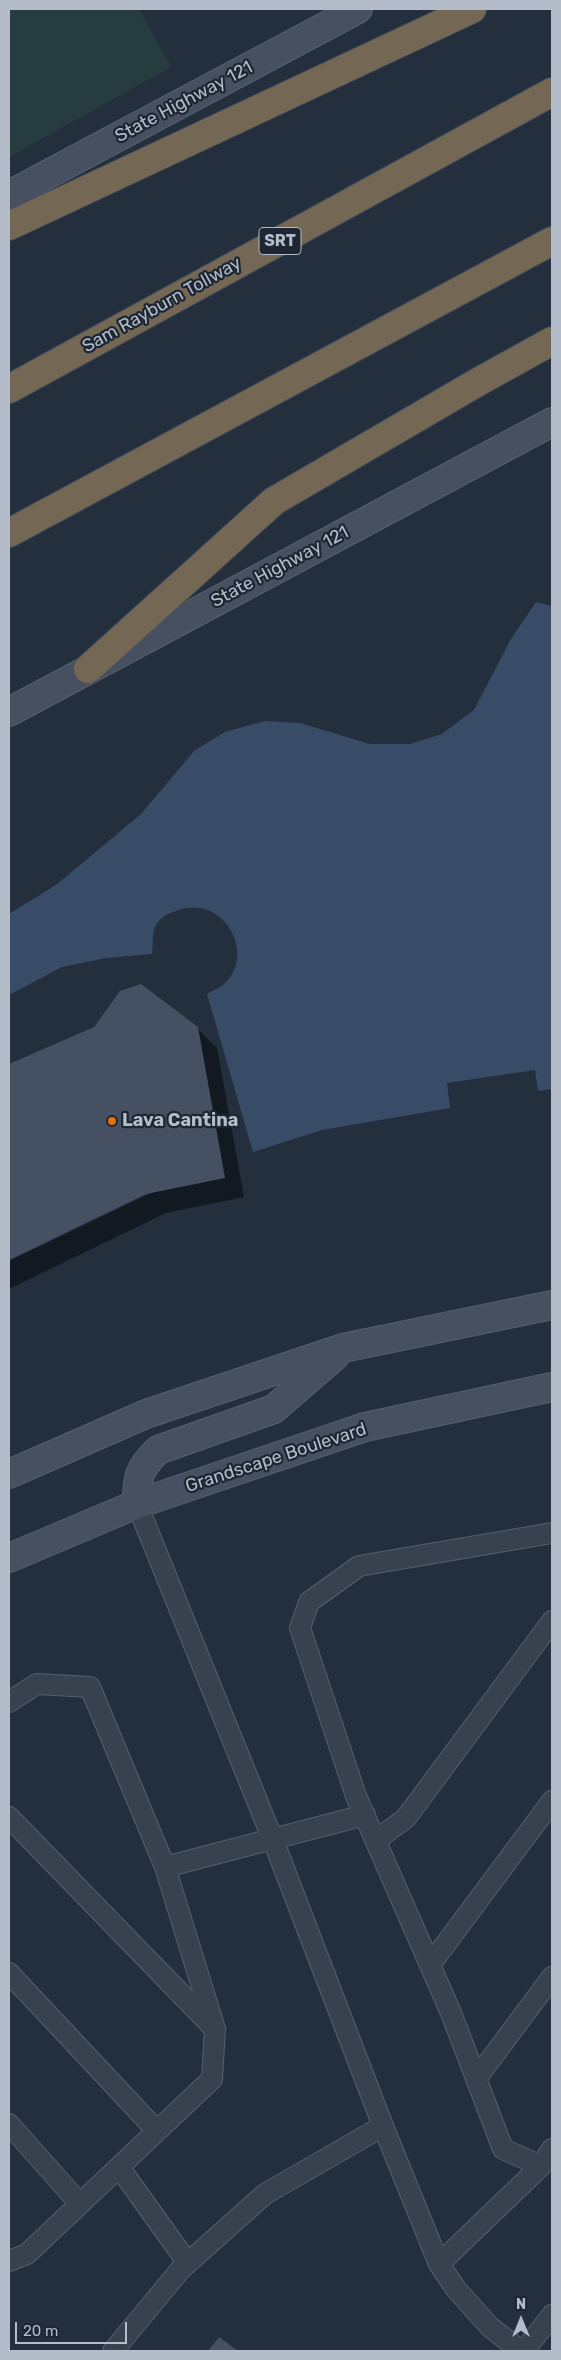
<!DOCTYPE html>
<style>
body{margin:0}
#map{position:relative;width:561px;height:2360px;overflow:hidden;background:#242f3e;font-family:Rubik,sans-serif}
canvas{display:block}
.frame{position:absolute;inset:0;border:10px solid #b4bcc9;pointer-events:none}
.north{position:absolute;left:496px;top:2295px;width:50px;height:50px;-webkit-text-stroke:4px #1d2633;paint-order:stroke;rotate:0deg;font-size:14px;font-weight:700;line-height:20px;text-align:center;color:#b4bcc9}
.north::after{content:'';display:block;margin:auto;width:18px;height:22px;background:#b4bcc9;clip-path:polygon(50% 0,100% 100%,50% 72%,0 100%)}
.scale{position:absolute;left:15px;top:2322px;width:112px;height:22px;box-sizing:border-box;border:2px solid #b4bcc9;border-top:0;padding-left:6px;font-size:15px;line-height:18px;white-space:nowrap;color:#b4bcc9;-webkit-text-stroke:4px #1d2633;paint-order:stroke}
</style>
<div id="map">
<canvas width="561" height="2360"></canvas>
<div class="frame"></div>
<div class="north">N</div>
<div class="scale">20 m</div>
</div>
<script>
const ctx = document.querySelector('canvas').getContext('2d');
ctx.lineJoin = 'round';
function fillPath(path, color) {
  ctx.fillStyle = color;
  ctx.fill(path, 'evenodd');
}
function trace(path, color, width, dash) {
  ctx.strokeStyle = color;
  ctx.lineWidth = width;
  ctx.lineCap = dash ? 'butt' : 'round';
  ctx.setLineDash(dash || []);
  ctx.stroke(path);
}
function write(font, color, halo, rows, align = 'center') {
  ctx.font = font + ' Rubik,sans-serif';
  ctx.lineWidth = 4.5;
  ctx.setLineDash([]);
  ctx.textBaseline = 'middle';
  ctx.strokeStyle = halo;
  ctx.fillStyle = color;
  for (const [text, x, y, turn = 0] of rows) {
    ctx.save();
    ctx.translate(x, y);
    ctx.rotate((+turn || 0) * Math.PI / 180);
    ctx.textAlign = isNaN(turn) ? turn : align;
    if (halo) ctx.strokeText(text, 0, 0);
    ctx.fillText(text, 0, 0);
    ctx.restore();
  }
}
const green = new Path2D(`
 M 9,9 L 139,9 L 171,67 L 9,157 Z`);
const water = new Path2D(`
 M 536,602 L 552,606 L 552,1089 L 538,1091 L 535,1070 L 447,1083 L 450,1108 L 322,1130 L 253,1152 L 207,994 C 212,991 220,988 224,984 C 258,953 222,892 176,911 C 167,914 159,918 155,927 C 152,935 153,946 152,954 L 106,958 L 62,967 L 9,995 L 9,914 L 56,885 L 141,814 L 195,750 L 225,732 L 265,721 L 300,723 L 370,744 L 410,744 L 442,734 L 474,710 L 511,639 Z`);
const shadow = new Path2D(`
 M 95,1028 L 197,1028 L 217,1048 L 244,1197 L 166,1213 L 9,1289 L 9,1261 L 153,1192 L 152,1190 L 9,1258 L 9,1066 Z`);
const building = new Path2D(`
 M 141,984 L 198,1027 L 225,1178 L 146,1194 L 9,1260 L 9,1064 L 94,1027 L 120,991 Z
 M 219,2337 L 238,2351 L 208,2351 Z`);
const lane = new Path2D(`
 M 137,1504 L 273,1840 L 383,2126 L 439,2264 L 456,2289 L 490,2327 L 521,2351
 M 552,1533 L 359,1566 L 309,1602 L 300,1628 L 356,1796 L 451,2013 L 503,2149 L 541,2166 L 552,2149
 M 9,1702 L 37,1684 L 90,1687 L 165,1867 L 215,2029 L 212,2079 L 27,2254 L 9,2261
 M 9,1817 L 211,2025
 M 376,1840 L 406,1818 L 552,1621
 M 165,1867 L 365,1815
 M 430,1965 L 552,1801
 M 9,1973 L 157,2131
 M 476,2079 L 552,1977
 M 9,2124 L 80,2204
 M 119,2167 L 187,2262
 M 439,2264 L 541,2166
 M 113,2351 L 181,2269 L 265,2194 L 383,2126
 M 524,2351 L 552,2315`);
const secondary = new Path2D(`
 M 9,195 L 358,9
 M 9,712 L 552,422
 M 9,1474 L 146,1414 L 343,1348 L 552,1305
 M 137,1504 C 137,1478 138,1469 158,1450 L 274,1409 L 335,1356
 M 9,1558 L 137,1504 L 365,1427 L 552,1387`);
const highway = new Path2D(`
 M 9,226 L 472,9
 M 9,389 L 552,92
 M 9,533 L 552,241
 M 88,669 L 274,501 L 478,382 L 552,341`);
const markers = [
 [112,1121,5,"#e8710a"]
];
const shields = [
 [280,241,42]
];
const shieldNames = [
 ["SRT",280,241]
];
const streetNames = [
 ["State Highway 121",184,102,-28],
 ["Sam Rayburn Tollway",162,305,-29],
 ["State Highway 121",280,567,-28],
 ["Grandscape Boulevard",276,1458,-18]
];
const poiNames = [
 ["Lava Cantina",122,1121]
];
fillPath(green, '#263c3f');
fillPath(water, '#394c67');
fillPath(shadow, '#0007');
fillPath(building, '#455162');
trace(lane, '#565f6c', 22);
trace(secondary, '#565f6c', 30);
trace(highway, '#434c59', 30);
trace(lane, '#38414e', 20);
trace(secondary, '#465061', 28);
trace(highway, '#746855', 28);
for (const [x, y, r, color] of markers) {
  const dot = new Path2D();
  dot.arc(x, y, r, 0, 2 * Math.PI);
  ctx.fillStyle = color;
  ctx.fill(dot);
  trace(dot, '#1d2633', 2);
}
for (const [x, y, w] of shields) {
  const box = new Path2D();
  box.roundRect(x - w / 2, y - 13.5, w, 27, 4);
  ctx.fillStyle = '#1d2633';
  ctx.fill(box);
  trace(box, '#b4bcc9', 1);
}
write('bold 16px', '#b4bcc9', null, shieldNames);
write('18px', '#b4bcc9', '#1d2633', streetNames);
write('bold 18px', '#b4bcc9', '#1d2633', poiNames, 'left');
</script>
